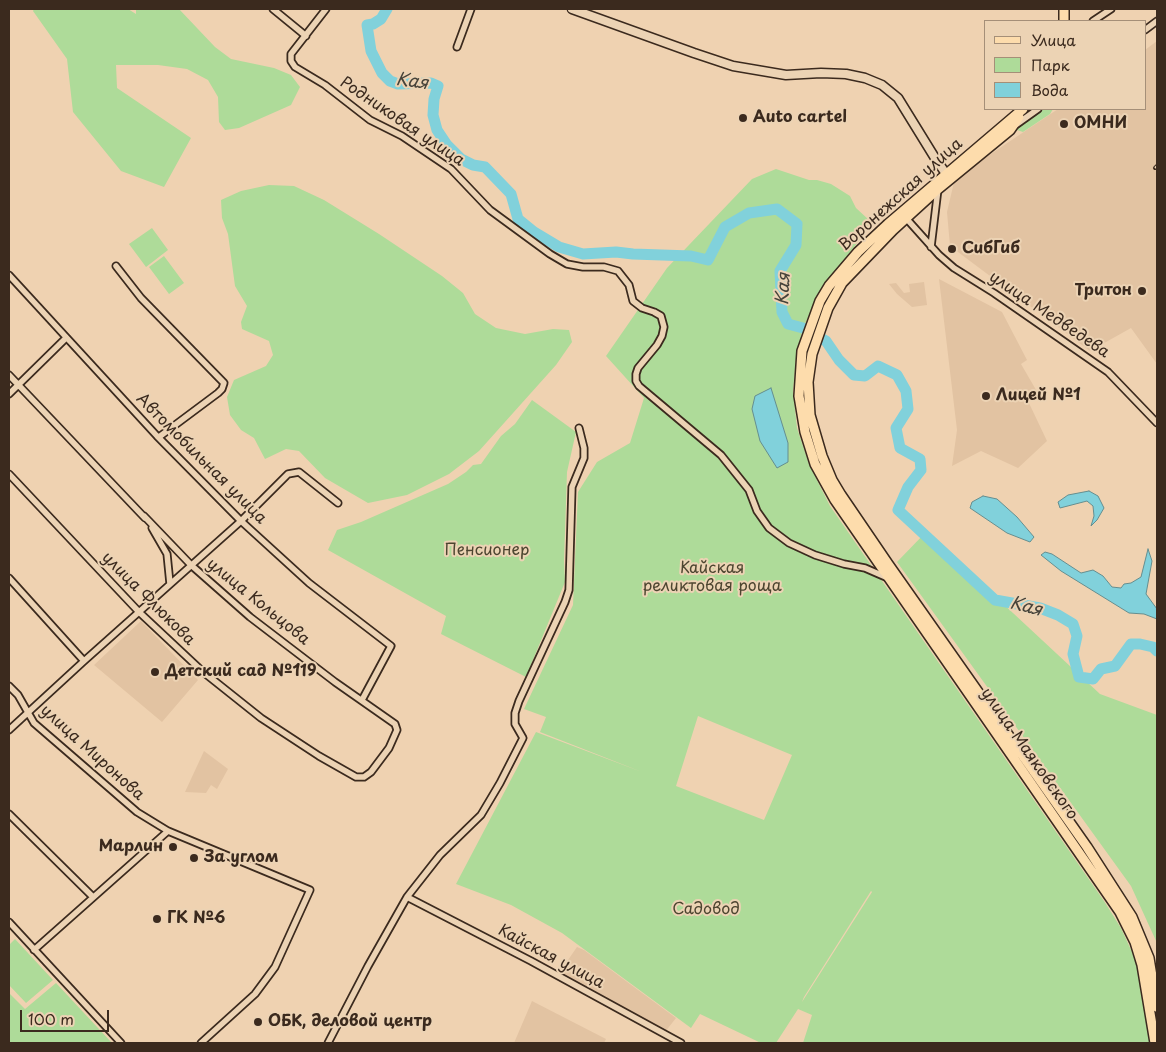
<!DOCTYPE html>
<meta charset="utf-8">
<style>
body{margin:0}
#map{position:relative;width:1166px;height:1052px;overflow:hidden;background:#efd2b1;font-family:"Playpen Sans",sans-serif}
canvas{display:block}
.frame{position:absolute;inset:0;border:10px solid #3b2a1e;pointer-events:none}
.legend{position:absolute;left:984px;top:20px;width:162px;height:90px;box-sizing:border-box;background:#ecd3b4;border:1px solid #a58f78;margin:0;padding:6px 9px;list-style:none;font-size:15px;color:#3b2a1e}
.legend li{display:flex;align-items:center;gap:10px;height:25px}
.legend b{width:25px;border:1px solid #a58f78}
.scale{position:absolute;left:20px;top:1010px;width:89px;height:22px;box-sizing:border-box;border:2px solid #3b2a1e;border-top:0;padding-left:6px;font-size:15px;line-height:18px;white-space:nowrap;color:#3b2a1e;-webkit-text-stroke:4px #ecd3b4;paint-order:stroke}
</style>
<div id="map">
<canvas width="1166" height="1052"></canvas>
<div class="frame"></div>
<ul class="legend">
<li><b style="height:6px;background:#fddcac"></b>Улица</li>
<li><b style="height:14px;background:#aedb99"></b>Парк</li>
<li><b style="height:14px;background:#81d1db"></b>Вода</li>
</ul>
<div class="scale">100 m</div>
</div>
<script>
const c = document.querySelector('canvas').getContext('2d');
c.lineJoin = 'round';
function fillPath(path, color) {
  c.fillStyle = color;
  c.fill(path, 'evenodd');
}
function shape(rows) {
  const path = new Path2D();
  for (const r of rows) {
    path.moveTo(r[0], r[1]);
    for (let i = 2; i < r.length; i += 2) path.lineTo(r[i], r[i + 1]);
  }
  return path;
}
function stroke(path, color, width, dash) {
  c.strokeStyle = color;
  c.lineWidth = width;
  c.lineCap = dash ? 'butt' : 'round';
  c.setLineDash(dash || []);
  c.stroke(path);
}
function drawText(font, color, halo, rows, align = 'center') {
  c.font = font + ' "Playpen Sans",sans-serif';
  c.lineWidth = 4;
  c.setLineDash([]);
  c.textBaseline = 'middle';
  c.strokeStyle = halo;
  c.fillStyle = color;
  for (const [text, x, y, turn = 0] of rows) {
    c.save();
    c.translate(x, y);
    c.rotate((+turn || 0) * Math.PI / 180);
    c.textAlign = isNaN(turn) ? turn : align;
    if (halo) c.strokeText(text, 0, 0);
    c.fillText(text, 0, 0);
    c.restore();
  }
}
fillPath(shape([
 [1157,41,1157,364,1131,328,1090,351,950,246,947,212,955,178,1058,109,1145,109,1145,50],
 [939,279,1002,312,1027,360,1021,364,1039,395,1028,401,1047,441,1018,468,981,451,952,466,957,430],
 [924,282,927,305,912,307,897,294,889,284,896,283,904,293,910,292,909,284],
 [141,621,198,680,162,722,94,665],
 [204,751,228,769,217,789,211,785,206,793,185,792],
 [577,947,584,950,676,1018,665,1032,559,973],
 [532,1001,606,1039,604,1043,514,1043]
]), '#e2c3a2');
fillPath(shape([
 [34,9,128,9,136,14,136,9,179,9,215,47,231,59,274,68,291,75,300,87,291,105,239,128,225,130,219,122,218,97,208,80,187,69,158,65,116,65,117,88,191,138,164,187,121,171,73,112,67,59,33,11],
 [1042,109,1053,109,1050,114,1023,132,1017,130,1019,125],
 [776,169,809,180,817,180,831,184,850,196,856,208,869,220,870,226,820,292,803,328,796,359,793,391,797,428,809,464,830,506,1104,901,1121,928,1132,952,1143,985,1154,1043,803,1043,812,1015,798,1009,776,1043,761,1043,700,1014,691,1028,562,933,511,905,456,884,536,732,642,772,540,732,546,717,524,709,573,605,578,492,597,462,630,443,644,398,606,356,667,268,752,179],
 [698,716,792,755,764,820,676,786],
 [871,891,872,892,802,1002,804,997],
 [269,185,294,186,324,200,379,234,442,276,463,293,475,314,496,328,525,334,553,329,569,330,572,342,556,365,479,451,449,474,407,495,368,503,325,478,299,451,286,449,265,459,254,438,241,430,230,415,227,397,234,380,266,366,273,355,269,341,242,329,241,322,247,306,235,286,228,234,222,218,221,200,241,191],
 [152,228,168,250,146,267,129,244],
 [164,256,184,283,169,294,149,267],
 [532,400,576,432,567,472,564,561,565,582,526,677,441,634,446,616,328,550,337,530,361,522,448,484,466,472,473,465,481,464,501,436,515,424],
 [926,532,1100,694,1157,715,1157,943,1131,886,897,562],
 [15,939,53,980,26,1003,9,985,9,945],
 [56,983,112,1043,9,1043,9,993,25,1009]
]), '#aedb99');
const water = shape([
 [771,388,788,443,788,462,777,468,760,441,752,409,755,396,771,388],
 [1089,491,1098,496,1104,508,1097,520,1091,526,1094,516,1093,506,1087,501,1060,508,1058,502,1068,495,1089,491],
 [983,496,997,499,1017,517,1034,537,1030,542,1007,533,970,508,972,502,983,496],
 [1148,549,1152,561,1146,594,1157,609,1157,619,1144,614,1129,613,1061,571,1041,555,1045,552,1052,554,1081,573,1093,570,1103,576,1112,587,1121,588,1124,584,1131,583,1141,577,1148,549]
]);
fillPath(water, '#81d1db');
stroke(water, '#658e8f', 1);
stroke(shape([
 [387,9,381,19,373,24,367,25,371,51,382,73,390,81,398,84,431,83,438,86,434,99,433,115,437,130,447,145,461,159,473,165,485,167,511,194,518,219,534,232,559,247,583,254,616,252,633,254,691,256,708,260,725,227,749,213,777,209,797,224,796,245,780,271,782,312,788,324,803,328,826,341,839,360,854,375,865,376,878,366,897,375,906,391,908,409,896,428,900,448,920,459,921,470,908,487,898,510,995,600,1040,608,1058,615,1073,624,1077,636,1073,654,1079,677,1093,679,1101,669,1115,666,1131,644,1140,644,1153,647,1157,651]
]), '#81d1db', 11);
const minor = shape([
 [273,9,306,36],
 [326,9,291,54,291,61,295,67,325,85,370,120,402,136,451,169,490,210,550,254,567,264,583,267,604,267,618,271,629,285,633,301,642,308,654,312,661,316,664,327,662,336,657,345,638,368,636,374,636,381,639,386,721,455,749,490,757,511,769,528,789,543,815,555,844,564,865,568,888,578],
 [1093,21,1111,9],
 [1145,30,1157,21],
 [457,47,471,9],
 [1017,124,1038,109],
 [905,217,939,255,954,268,994,293,1108,372,1157,423],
 [931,247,938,189],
 [116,266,141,298,224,383,222,389,218,393,159,437],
 [9,275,157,436,241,521,309,583,391,646,362,700],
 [9,375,145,518],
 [9,394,66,338],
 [9,474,139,612,202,671,261,718,319,756,356,777,364,777,371,772,389,748,397,730,395,724,335,682,250,617,191,565,144,516],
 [152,528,167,554,170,584],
 [9,578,84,661],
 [9,686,18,695,34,723,137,812,168,831,310,890,275,967,255,994,201,1043],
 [9,730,84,661,241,521,288,474,299,472,338,503],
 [9,814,93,897],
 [407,897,531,961,681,1043],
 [9,922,121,1043],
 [34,950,168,831],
 [328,1043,368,966,407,897,440,855,481,815,500,783,523,738,515,724,515,713,519,701,565,602,569,590,572,487,584,458,584,448,579,428]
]);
const tertiary = shape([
 [572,9,694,53,733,66,786,75,821,73,846,74,865,78,882,85,898,98,935,158,949,178]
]);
const primary = shape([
 [1064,21,1064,9],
 [1023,109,888,224,858,252,829,286,820,301,802,351,799,396,805,432,815,464,835,500,1120,912,1135,942,1142,965,1155,1043],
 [1019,117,1010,130,938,189,893,230,842,283,828,308,812,354,808,382,810,415,822,456,832,480,841,495,888,564,1087,847,1132,917,1149,958,1157,1007]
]);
stroke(minor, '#3b2a1e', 9);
stroke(tertiary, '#3b2a1e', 11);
stroke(primary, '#3b2a1e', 12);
stroke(minor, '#ecd3b4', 5.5);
stroke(tertiary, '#ecd3b4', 8);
stroke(primary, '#fddcac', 9);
const rail = shape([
 [1155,168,1157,166]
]);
stroke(rail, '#3b2a1e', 4);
stroke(rail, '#ecd3b4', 2, [5.5]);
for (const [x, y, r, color] of [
 [743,118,5,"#3b2a1e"],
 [1064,124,5,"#3b2a1e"],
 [952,249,5,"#3b2a1e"],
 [1142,291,5,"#3b2a1e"],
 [986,396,5,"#3b2a1e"],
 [155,672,5,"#3b2a1e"],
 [173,847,5,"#3b2a1e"],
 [194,858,5,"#3b2a1e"],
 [157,919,5,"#3b2a1e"],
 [258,1022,5,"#3b2a1e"]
]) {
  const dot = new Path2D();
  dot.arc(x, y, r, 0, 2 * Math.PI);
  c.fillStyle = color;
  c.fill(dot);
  stroke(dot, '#ecd3b4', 2);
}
drawText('bold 16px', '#3b2a1e', '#ecd3b4', [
 ["Auto cartel",753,118],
 ["ОМНИ",1074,124],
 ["СибГиб",962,249],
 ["Тритон",1132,291,"right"],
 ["Лицей №1",996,396],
 ["Детский сад №119",165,672],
 ["Марлин",163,847,"right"],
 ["За углом",204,858],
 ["ГК №6",167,919],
 ["ОБК, деловой центр",268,1022]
], 'left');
drawText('16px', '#3b2a1e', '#ecd3b4', [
 ["Родниковая улица",402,122,34],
 ["Воронежская улица",901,195,-42],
 ["улица Медведева",1049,315,34],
 ["Автомобильная улица",201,459,45],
 ["улица Флюкова",148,599,45],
 ["улица Кольцова",258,602,39],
 ["улица Миронова",92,753,42],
 ["улица Маяковского",1029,754,55],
 ["Кайская улица",551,957,28]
]);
drawText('16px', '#4c4530', '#ecd3b4', [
 ["Пенсионер",487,551],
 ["Кайская",712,569],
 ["реликтовая роща",712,587],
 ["Садовод",706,910]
]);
drawText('italic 18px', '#46433a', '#ecd3b4', [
 ["Кая",412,82,8],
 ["Кая",784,289,-87],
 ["Кая",1026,607,14]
]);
</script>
